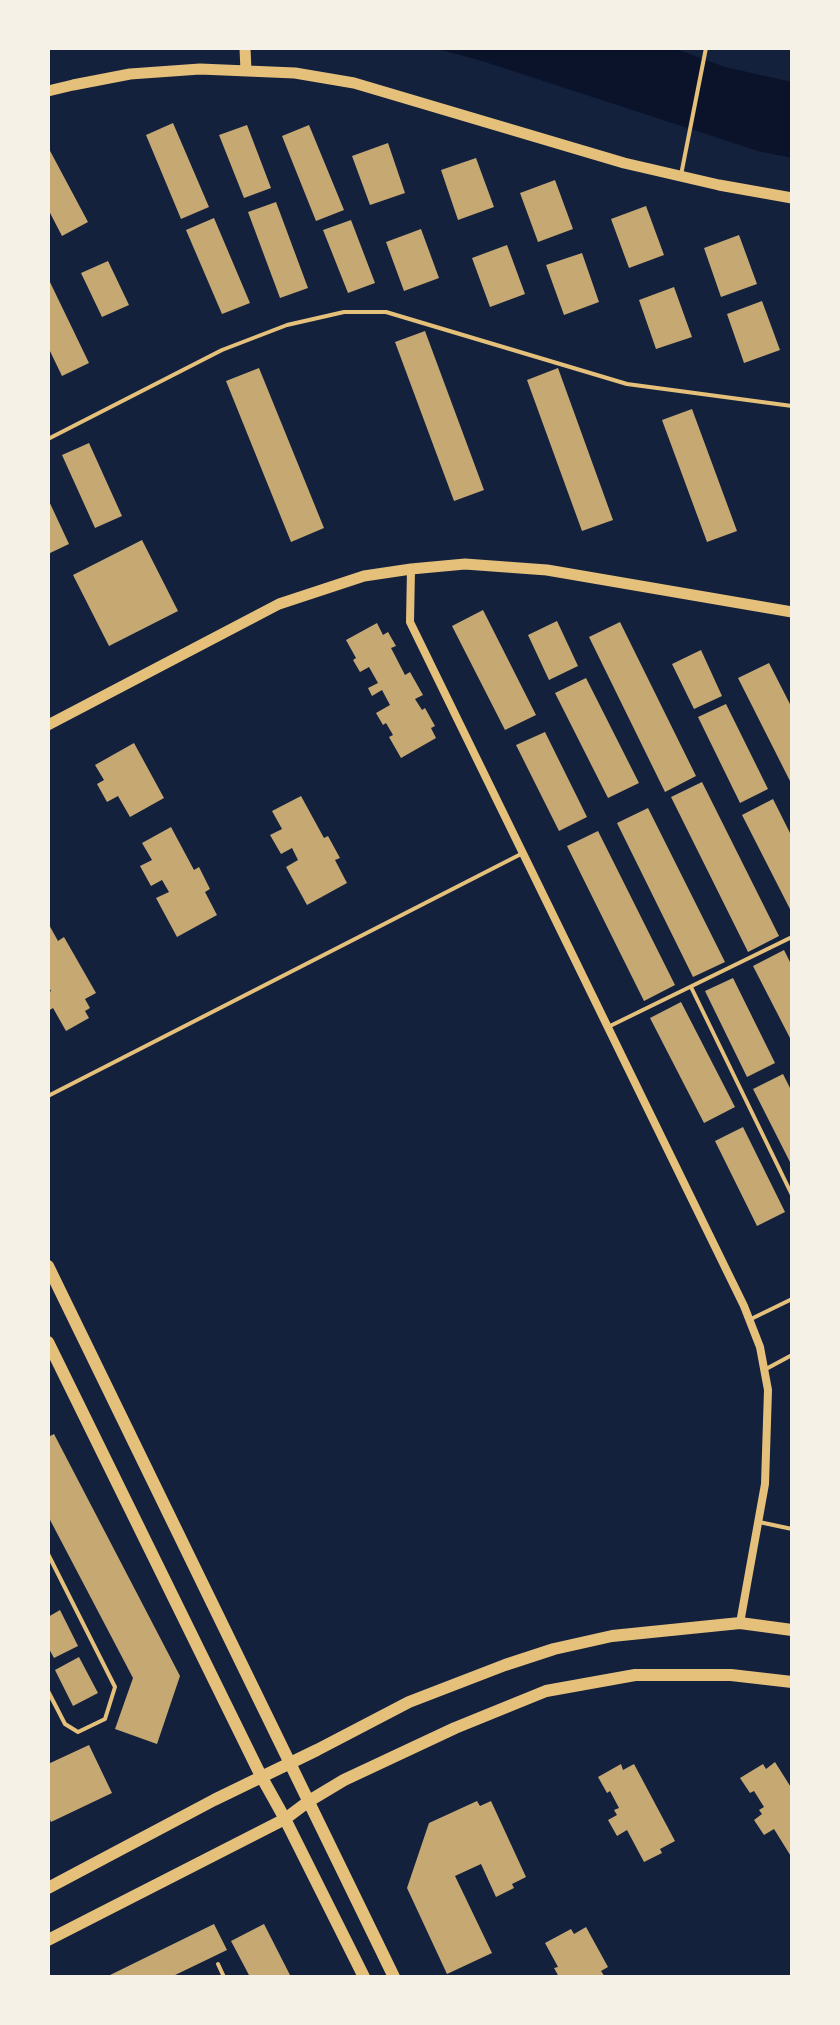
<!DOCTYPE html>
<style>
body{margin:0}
#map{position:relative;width:840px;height:2025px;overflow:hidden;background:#14213d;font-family:Commissioner,sans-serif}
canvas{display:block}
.frame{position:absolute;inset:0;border:50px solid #f6f1e7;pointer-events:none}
</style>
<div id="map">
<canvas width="840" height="2025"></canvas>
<div class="frame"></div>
</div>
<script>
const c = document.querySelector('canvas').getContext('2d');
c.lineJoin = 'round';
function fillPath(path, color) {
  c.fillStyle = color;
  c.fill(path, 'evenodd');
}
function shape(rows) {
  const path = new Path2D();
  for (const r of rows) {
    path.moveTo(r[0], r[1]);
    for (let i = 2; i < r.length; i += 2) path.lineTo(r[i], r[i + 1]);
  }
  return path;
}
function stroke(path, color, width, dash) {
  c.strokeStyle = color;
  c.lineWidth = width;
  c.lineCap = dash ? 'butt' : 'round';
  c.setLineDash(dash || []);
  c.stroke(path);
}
fillPath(shape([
 [434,48,674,48,725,67,792,82,792,158,758,151,482,61]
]), '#0b132b');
fillPath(shape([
 [173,123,209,207,181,219,146,135],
 [247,125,271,188,244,198,219,135],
 [309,125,344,210,316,221,282,136],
 [388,143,405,193,370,205,352,156],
 [48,147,88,222,62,236,48,209],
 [476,158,494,207,458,220,441,170],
 [555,180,573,229,538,242,520,193],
 [276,202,308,288,280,298,248,212],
 [646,206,664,255,629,268,611,219],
 [214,218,250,303,222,314,186,230],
 [351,220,375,283,348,293,323,230],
 [421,229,439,278,404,291,386,242],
 [739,235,757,284,721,297,704,248],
 [507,245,525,294,490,307,472,258],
 [582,253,599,302,564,315,546,265],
 [108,261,129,305,102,317,81,273],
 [48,278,89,363,62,376,48,347],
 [674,287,692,337,656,349,639,300],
 [762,301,780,350,744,363,727,314],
 [425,331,484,490,454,501,395,342],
 [259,368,324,528,291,542,226,381],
 [558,368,613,520,582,531,527,380],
 [692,409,737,531,707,542,662,420],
 [89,443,122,516,95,528,62,455],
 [48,499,69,544,48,554],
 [142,540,178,611,109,646,73,575],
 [483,610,536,715,505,730,452,626],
 [557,621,578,666,549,680,528,635],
 [620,622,696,776,665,792,589,637],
 [377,623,383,635,388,632,396,646,391,648,405,675,410,672,423,695,415,699,422,710,425,708,435,726,431,728,436,738,401,758,389,737,393,735,386,723,383,725,376,713,390,705,382,690,372,696,368,688,378,683,369,667,360,672,353,660,356,658,346,640],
 [701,650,722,696,694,709,672,664],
 [769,663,792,708,792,785,738,678],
 [586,678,639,783,608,798,555,693],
 [726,704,768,789,740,803,698,717],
 [545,732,587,817,559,831,516,745],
 [134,743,164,798,130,817,118,796,107,802,97,784,104,780,95,765],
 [702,782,779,936,748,952,671,797],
 [301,796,324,838,328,836,340,858,335,860,347,883,307,905,286,867,298,860,292,848,281,854,270,835,282,829,272,811],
 [773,799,792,837,792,913,742,815],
 [648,808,725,962,693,977,617,823],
 [171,827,194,870,199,867,210,889,205,892,217,915,177,937,156,898,169,892,162,880,151,886,140,866,152,860,142,843],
 [598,831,675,985,644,1001,567,846],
 [48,923,58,941,64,937,96,993,85,999,90,1008,85,1011,89,1018,66,1031,53,1008,48,1011,48,993,51,991,48,985],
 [784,950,792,966,792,1042,753,966],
 [733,978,775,1063,747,1077,705,991],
 [681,1002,735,1107,704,1123,650,1018],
 [783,1074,792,1092,792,1166,753,1089],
 [743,1127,785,1212,757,1226,715,1141],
 [54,1434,180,1676,157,1744,115,1729,133,1678,48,1516,48,1437],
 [60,1610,78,1646,54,1658,48,1647,48,1617],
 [79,1657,98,1693,73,1706,55,1670],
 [89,1745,112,1793,51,1822,48,1815,48,1764],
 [775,1762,792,1789,792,1858,774,1829,764,1835,754,1820,762,1814,759,1810,764,1807,754,1791,750,1793,740,1778,763,1764,766,1769],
 [621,1764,623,1770,634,1764,675,1841,660,1849,662,1853,644,1862,627,1830,617,1836,608,1820,617,1815,614,1810,619,1808,610,1791,607,1793,598,1777],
 [477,1801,480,1806,491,1801,526,1877,512,1884,514,1888,496,1897,481,1864,455,1876,492,1953,447,1974,407,1888,429,1823],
 [214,1924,227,1950,171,1977,106,1977],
 [264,1924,291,1977,250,1977,231,1941],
 [586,1927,608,1967,601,1971,605,1977,559,1977,554,1968,558,1967,545,1943,571,1929,574,1934]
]), '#c6a872');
stroke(shape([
 [681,175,706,48],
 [48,439,222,350,287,325,344,312,386,312,627,384,792,406],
 [691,987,792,1195],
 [608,1027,792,937],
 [48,1096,523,853],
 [751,1319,792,1299],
 [766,1369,792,1355],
 [759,1522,792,1529],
 [48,1554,115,1687,105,1719,78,1732,65,1724,48,1691],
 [218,1964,224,1977]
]), '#e5c07b', 4);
stroke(shape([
 [411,569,410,622,744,1306,760,1347,768,1390,765,1484,740,1623]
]), '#e5c07b', 8);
stroke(shape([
 [245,48,246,71],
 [48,91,73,85,130,74,200,69,295,73,354,83,624,163,719,185,792,198],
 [48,725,279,604,364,576,411,569,465,564,547,570,792,612]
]), '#e5c07b', 11);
stroke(shape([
 [48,1266,394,1977],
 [48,1342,261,1776,285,1819,364,1977],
 [48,1888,214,1800,317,1750,409,1702,505,1665,554,1649,612,1636,740,1623,792,1630],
 [48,1940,285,1819,309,1801,344,1780,455,1728,546,1691,635,1675,731,1675,792,1682]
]), '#e5c07b', 12);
</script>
